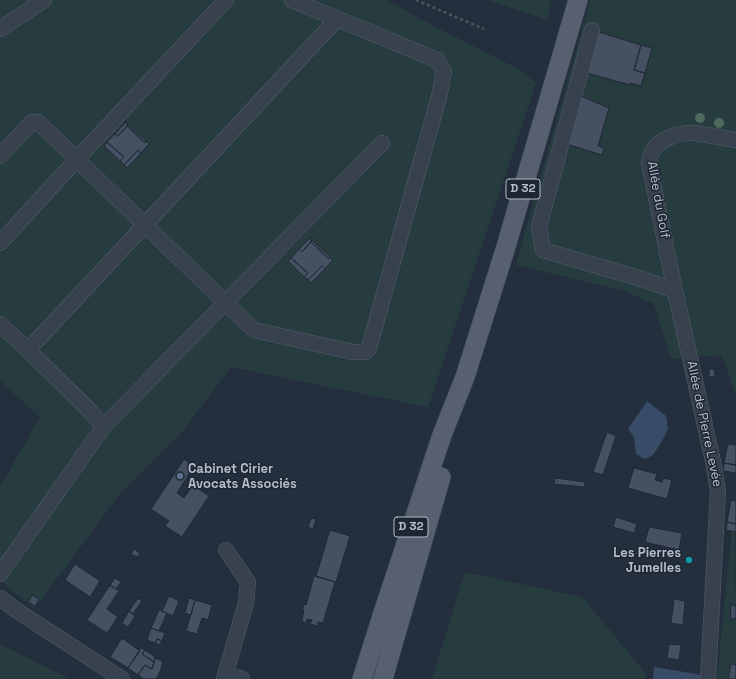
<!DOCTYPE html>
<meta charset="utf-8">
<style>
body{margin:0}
canvas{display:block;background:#242f3e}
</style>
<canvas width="736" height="679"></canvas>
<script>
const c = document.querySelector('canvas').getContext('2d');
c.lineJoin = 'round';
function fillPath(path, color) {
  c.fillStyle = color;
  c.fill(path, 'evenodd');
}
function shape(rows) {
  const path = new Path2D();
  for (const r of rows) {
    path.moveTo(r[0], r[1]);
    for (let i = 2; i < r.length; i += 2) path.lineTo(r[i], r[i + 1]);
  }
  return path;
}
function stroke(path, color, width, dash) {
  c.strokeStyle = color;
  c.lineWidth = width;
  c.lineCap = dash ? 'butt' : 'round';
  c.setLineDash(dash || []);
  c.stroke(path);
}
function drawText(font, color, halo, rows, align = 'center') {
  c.font = font + ' "Space Grotesk",sans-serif';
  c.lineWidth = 3;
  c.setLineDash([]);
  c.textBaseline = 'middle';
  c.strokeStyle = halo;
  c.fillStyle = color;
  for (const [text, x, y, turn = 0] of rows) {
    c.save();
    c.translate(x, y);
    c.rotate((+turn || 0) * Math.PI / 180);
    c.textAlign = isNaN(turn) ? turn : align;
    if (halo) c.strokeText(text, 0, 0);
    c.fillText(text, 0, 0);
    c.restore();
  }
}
fillPath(shape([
 [0,0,387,0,424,21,516,68,536,83,428,407,231,367,179,436,119,495,34,609,0,580,0,487,40,417,0,381],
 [488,0,551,0,547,20],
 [590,0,736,0,736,396,722,355,671,359,654,304,622,290,516,265],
 [735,499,736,679,717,679],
 [465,572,582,597,646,674,645,679,432,679],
 [0,644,69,679,0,679]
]), '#263c3f');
fillPath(shape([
 [647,401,666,416,668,429,661,443,653,455,645,459,636,454,634,438,632,434,628,429],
 [654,667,696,674,702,676,701,679,653,679]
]), '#394c67');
const building = shape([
 [599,32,641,45,634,70,645,73,641,86,630,83,630,85,587,73,599,32],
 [641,45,652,48,645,73,634,70,641,45],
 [581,96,609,108,598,146,604,148,602,155,566,144,581,96],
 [126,122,128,125,118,136,115,134,126,122],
 [128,125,146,141,145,143,127,126,128,125],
 [127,126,145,143,146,141,149,144,141,153,138,150,124,165,120,161,124,157,107,142,115,134,118,136,127,126],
 [107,142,124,157,120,161,104,146,107,142],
 [138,150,141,153,127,168,124,165,138,150],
 [310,238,312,240,302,252,299,249,310,238],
 [312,240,330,257,329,259,311,242,312,240],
 [311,242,329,259,330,257,333,260,325,269,322,266,308,280,304,277,308,273,291,258,299,249,302,252,311,242],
 [291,258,308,273,304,277,288,261,291,258],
 [322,266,325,269,311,283,308,280,322,266],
 [709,369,714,369,715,377,709,377,709,369],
 [607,432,616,436,603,475,593,472,607,432],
 [728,444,736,445,736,465,724,463,728,444],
 [185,458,185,460,194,466,177,493,184,498,193,485,209,496,182,537,165,526,169,521,151,509,185,458],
 [724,463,736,465,736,473,723,471,724,463],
 [634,468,657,474,655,480,662,482,663,478,672,480,667,499,628,488,634,468],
 [555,478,585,482,585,487,554,484,555,478],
 [731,500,736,501,736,524,727,522,731,500],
 [616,517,637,524,634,533,613,527,616,517],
 [311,518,316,519,313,529,308,527,311,518],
 [727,522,736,524,736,532,726,530,727,522],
 [649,527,682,533,679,550,645,542,649,527],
 [330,530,350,536,336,582,316,576,330,530],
 [134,549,140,553,137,557,131,554,134,549],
 [75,564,100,581,90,597,65,580,75,564],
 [314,576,335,582,323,623,318,622,317,626,310,624,312,620,307,619,306,623,302,621,304,610,302,610,304,604,306,605,314,576],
 [115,578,121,582,116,589,110,585,115,578],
 [110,585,119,591,107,609,118,617,107,633,87,620,110,585],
 [33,595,39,600,35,606,28,602,33,595],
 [169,596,179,601,173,616,162,611,169,596],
 [138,598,142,601,133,614,129,611,138,598],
 [189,598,195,600,191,615,185,613,189,598],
 [674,599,685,601,683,625,671,623,674,599],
 [195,600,212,605,208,620,202,618,197,634,186,631,195,600],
 [731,605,736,606,736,619,730,618,731,605],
 [159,610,167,613,159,631,151,628,159,610],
 [129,611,135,616,128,627,122,623,129,611],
 [151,628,165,633,162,641,157,639,155,643,147,640,151,628],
 [122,638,140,651,128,668,110,657,122,638],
 [157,639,162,641,160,645,155,643,157,639],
 [669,644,681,645,679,660,667,658,669,644],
 [141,648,145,650,142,654,154,662,152,669,145,665,138,675,128,668,141,648],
 [145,650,155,657,154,662,142,654,145,650],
 [155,658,163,661,160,672,156,679,144,679,138,675,145,665,152,669,155,658],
 [731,664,736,665,736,679,728,679,731,664]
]);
fillPath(building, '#455162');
stroke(building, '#1f2835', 1);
const minor = shape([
 [0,29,44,0],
 [592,30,539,227,543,250,645,280,675,291],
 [0,156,32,122,38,122,254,330,353,352,365,352,369,348,440,93,444,71,437,60,292,0],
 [0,243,77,159,226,0],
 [0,324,28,350,88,409,104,426],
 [28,350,337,19],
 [0,574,104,426,382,143],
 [0,598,22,614,122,679],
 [226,674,242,679],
 [224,679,246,603,248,582,226,550],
 [708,679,718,492,714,466,675,291,649,163,651,154,656,146,664,140,675,135,686,133,696,133,736,140]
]);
const major = shape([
 [362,679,382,616,442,435,465,377,505,250,578,0],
 [383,679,441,477]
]);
stroke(minor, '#565f6c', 16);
stroke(major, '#414a57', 20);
stroke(shape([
 [416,0,484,29]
]), '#44595c', 2.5, [3, 3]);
stroke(minor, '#38414e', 15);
stroke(major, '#56606e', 19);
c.fillStyle = '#4b6a5d';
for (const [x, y] of [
 [700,118],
 [719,123]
]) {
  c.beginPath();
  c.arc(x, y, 5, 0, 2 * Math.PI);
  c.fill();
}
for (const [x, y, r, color] of [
 [180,476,4,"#5c6f8a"],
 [689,560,4,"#0f9aa8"]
]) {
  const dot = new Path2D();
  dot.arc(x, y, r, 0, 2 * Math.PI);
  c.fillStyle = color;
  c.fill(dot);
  stroke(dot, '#1d2633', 1.5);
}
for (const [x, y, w] of [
 [523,189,34],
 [411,527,34]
]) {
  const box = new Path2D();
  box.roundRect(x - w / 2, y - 10, w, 20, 3);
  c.fillStyle = '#1d2633';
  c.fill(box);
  stroke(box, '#b4bcc9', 1);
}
drawText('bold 12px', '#b4bcc9', null, [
 ["D 32",523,189],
 ["D 32",411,527]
]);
drawText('13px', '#b4bcc9', '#1d2633', [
 ["Allée du Golf",658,200,80],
 ["Allée de Pierre Levée",704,424,78]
]);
drawText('bold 13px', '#b4bcc9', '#1d2633', [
 ["Cabinet Cirier",188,469],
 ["Avocats Associés",188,484],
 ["Les Pierres",681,553,"right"],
 ["Jumelles",681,568,"right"]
], 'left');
</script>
